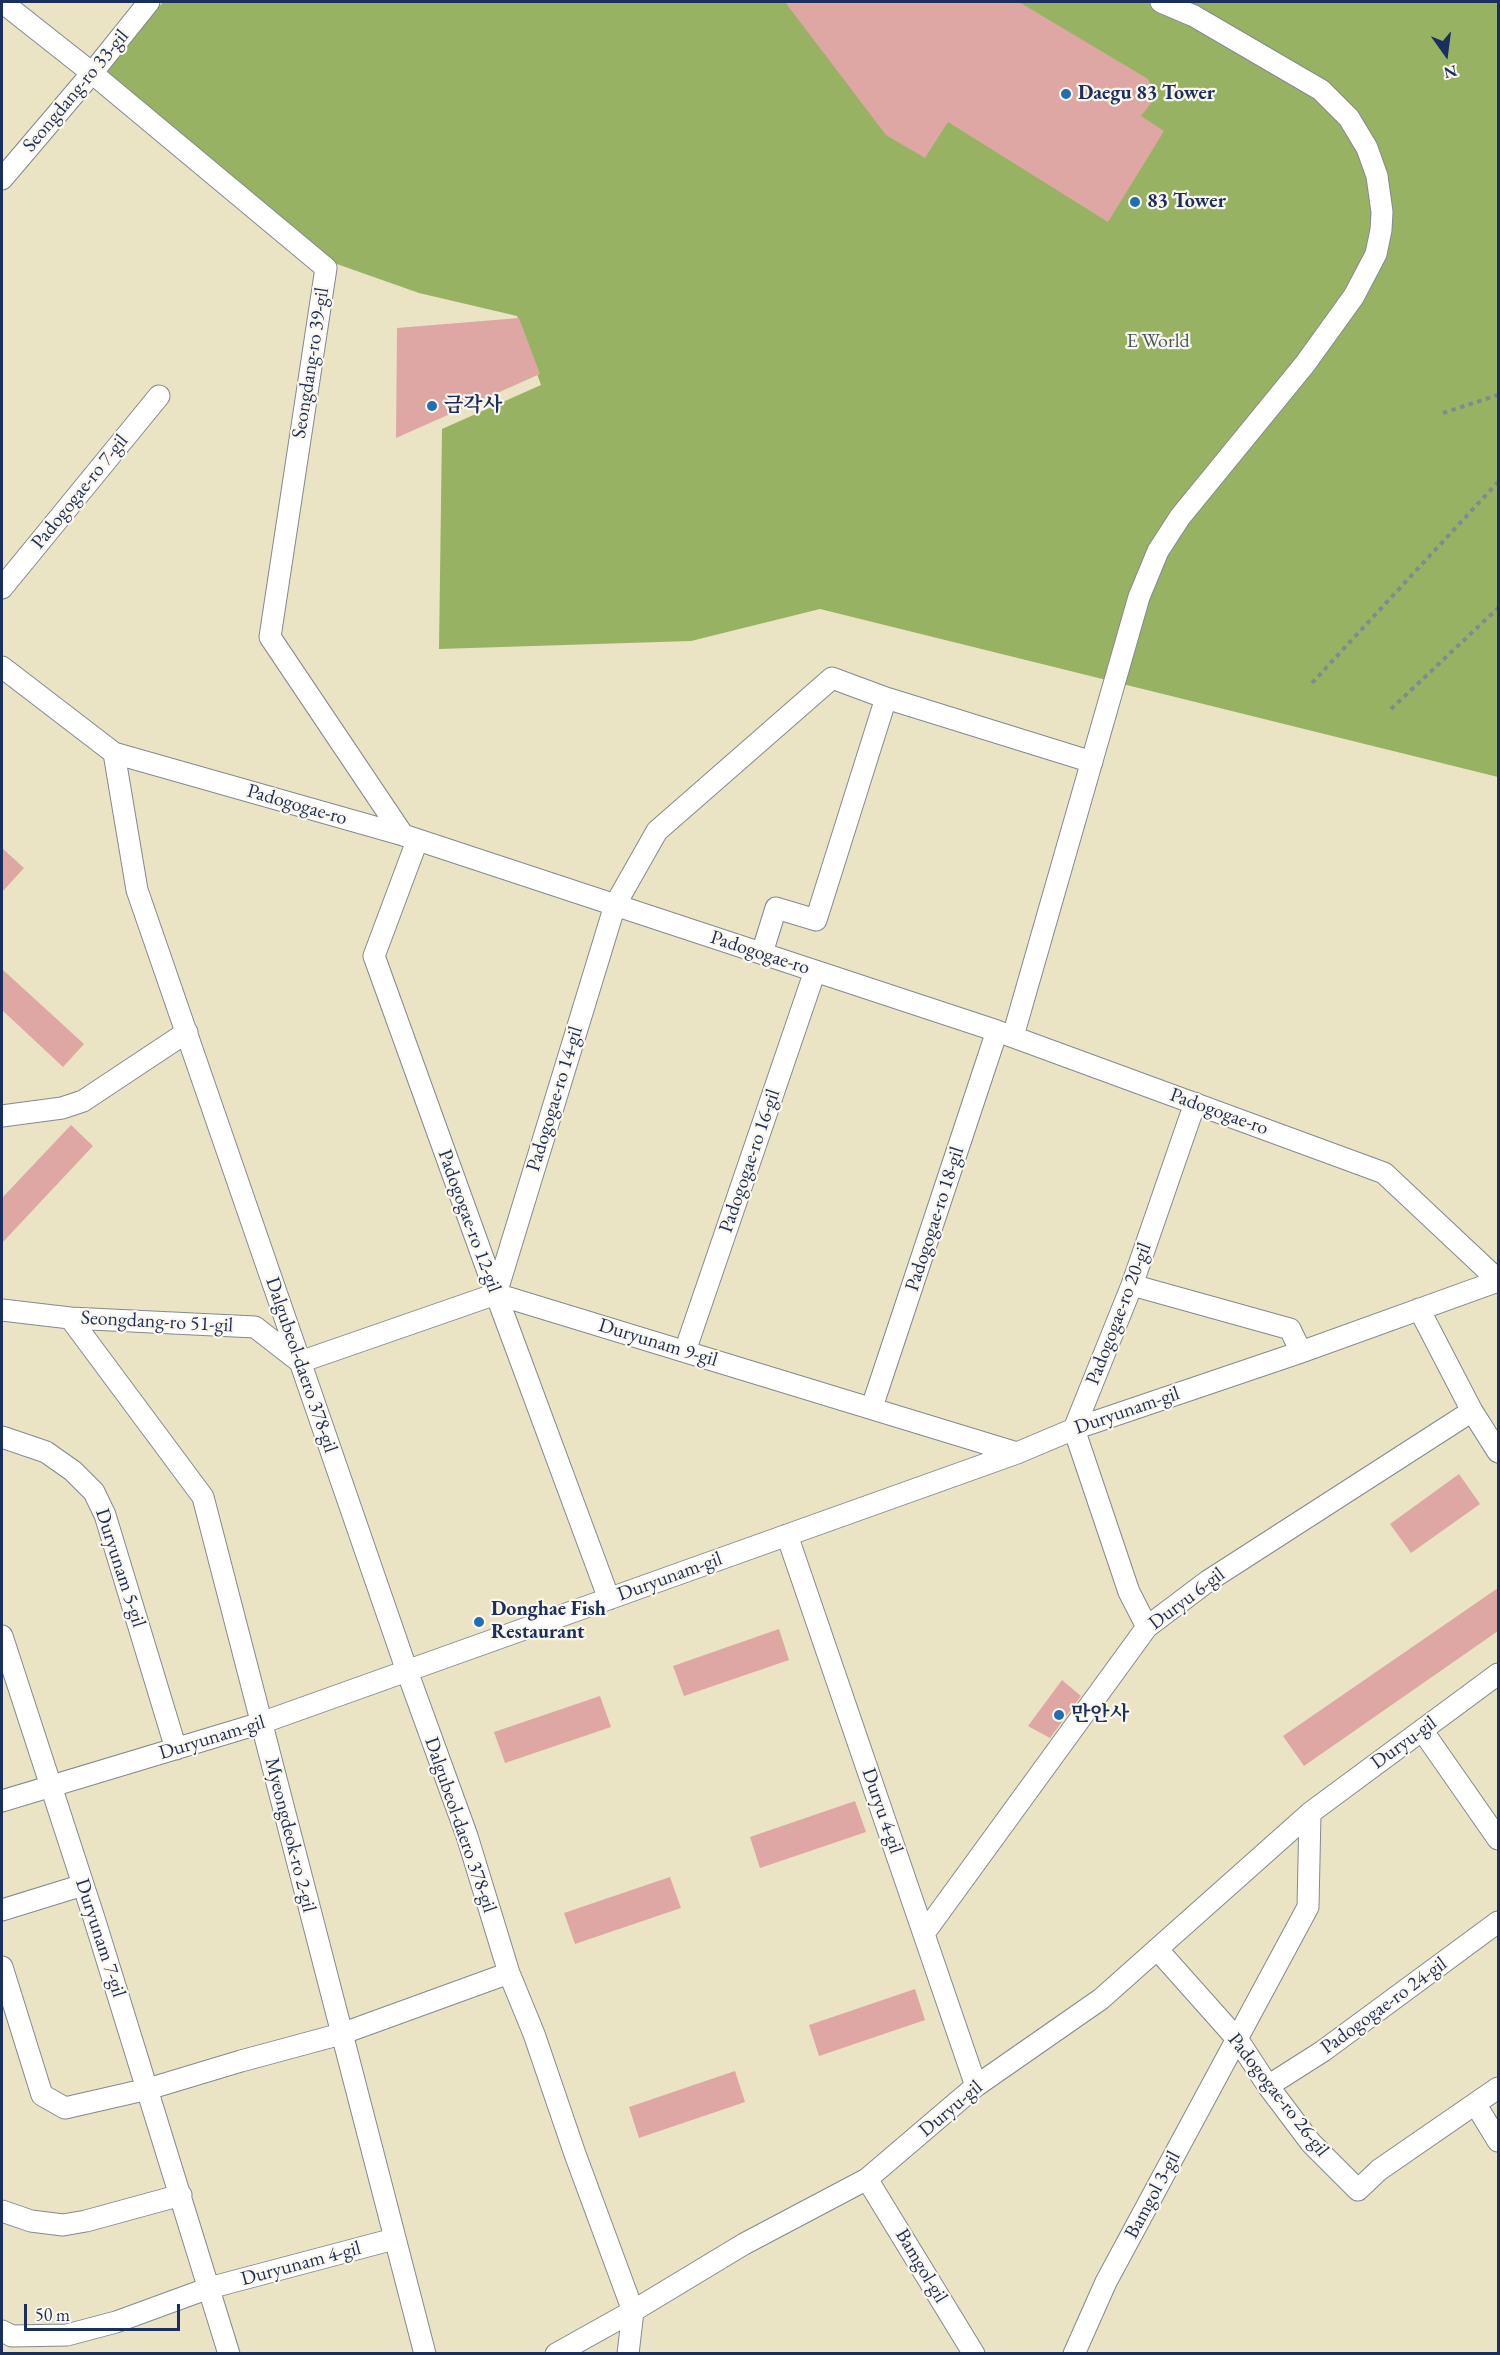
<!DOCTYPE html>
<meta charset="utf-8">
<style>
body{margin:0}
#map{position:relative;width:1500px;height:2355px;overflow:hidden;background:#eae4c4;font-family:"EB Garamond",serif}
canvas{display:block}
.frame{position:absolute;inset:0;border:3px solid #1b2f5e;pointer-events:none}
.north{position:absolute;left:1416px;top:24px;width:60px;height:60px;-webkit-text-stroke:4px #fbf7ec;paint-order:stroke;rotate:166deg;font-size:16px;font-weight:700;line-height:24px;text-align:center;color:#1b2f5e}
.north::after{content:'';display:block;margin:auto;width:21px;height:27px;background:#1b2f5e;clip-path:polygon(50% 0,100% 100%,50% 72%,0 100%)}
.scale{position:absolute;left:24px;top:2304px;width:156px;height:27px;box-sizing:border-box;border:3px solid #1b2f5e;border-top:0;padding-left:8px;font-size:18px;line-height:21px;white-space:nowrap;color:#1b2f5e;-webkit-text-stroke:4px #fbf7ec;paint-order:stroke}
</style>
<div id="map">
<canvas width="1500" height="2355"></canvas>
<div class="frame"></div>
<div class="north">N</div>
<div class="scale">50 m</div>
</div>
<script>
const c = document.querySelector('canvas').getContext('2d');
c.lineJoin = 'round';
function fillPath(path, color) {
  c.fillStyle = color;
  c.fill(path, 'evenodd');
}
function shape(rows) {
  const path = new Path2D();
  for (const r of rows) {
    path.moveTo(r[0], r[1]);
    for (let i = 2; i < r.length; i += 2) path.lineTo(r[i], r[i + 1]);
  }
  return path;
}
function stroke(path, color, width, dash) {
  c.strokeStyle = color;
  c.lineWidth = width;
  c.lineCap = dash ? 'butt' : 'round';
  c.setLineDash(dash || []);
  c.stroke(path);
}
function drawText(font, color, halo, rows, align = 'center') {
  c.font = font + ' "EB Garamond","Noto Serif KR",serif';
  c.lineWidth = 4.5;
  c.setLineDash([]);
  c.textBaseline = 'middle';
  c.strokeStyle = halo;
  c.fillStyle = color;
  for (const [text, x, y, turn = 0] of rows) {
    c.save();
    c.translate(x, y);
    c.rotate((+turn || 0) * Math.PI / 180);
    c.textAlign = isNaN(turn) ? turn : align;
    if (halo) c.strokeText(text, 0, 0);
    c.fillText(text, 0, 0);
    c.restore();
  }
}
fillPath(shape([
 [163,2,1498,2,1498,777,820,609,691,641,439,649,442,429,541,385,517,316,419,293,334,263,105,73]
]), '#98b263');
fillPath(shape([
 [785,2,1019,2,1148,79,1154,91,1152,102,1141,116,1164,131,1108,222,948,122,925,158,886,135],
 [519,318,540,374,396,438,397,328],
 [2,848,24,868,2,892],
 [2,969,84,1044,63,1067,2,1010],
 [71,1125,93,1146,2,1243,2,1198],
 [1459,1474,1480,1504,1411,1553,1390,1524],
 [1498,1588,1498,1631,1304,1766,1283,1736],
 [779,1629,789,1660,684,1696,673,1666],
 [1062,1680,1081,1696,1050,1738,1028,1726],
 [600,1696,611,1727,505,1763,494,1732],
 [855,1801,866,1832,760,1868,750,1837],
 [670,1877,681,1908,575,1944,564,1913],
 [915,1989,925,2020,819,2056,809,2025],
 [735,2071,745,2102,639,2138,629,2107]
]), '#dea7a4');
const minor = shape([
 [2,2,92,73,326,268,270,637,403,835],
 [2,179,92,73,149,2],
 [2,588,159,396],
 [2,667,114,753,403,835,997,1031,1384,1173,1498,1280],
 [114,753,137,890,407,1671,467,1836,509,1973,534,2034,575,2154,633,2311,628,2354],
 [417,841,374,956,496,1294,609,1599],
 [762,953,776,908,816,920,886,698,1092,762],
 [1013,1036,1139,597,1158,551,1180,517,1305,364,1354,296,1376,254,1381,230,1382,212,1377,176,1367,148,1349,118,1321,90,1194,16,1161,2],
 [2,1116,62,1108,83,1101,187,1032],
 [1132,1285,1290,1329,1301,1352],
 [496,1294,615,905,657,831,832,678,886,698],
 [1419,1309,1472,1411],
 [2,1310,70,1318,255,1327,300,1362],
 [70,1318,203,1497,425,2354],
 [685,1351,815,971],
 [300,1362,496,1294,1017,1453],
 [872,1407,997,1031],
 [2,1437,46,1452,73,1471,94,1492,105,1515,176,1749],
 [787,1535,976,2086],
 [1147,1627,1129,1592,1074,1429,1132,1285,1195,1103],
 [2,1636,94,1918,229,2354],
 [1422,1730,1498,1839],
 [2,1801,261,1723,1017,1453,1074,1429,1301,1352,1498,1281],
 [2,1910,83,1885],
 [925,1932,1147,1627,1208,1581,1472,1411,1498,1452],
 [1157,1949,1238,2040,1268,2086,1311,2143,1358,2190,1379,2170,1498,2088],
 [2,1967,42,2095,65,2108,148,2089,241,2061,341,2034,509,1973],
 [1268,2086,1323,2051,1498,1922],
 [1476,2105,1498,2141],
 [867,2179,974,2354],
 [2,2211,31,2221,63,2225,86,2221,181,2195],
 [2,2331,12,2336,67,2335,116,2322,209,2288,394,2239],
 [556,2354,633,2311,744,2244,867,2179,976,2086,1101,1999,1310,1813,1498,1674],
 [1074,2354,1106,2282,1308,1907,1310,1813]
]);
stroke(minor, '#828a91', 23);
stroke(shape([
 [1443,413,1498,395],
 [1312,683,1498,482],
 [1391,709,1498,608]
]), '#828a91', 4, [4.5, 4.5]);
stroke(minor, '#fff', 21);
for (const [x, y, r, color] of [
 [1066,94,6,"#1f6fb2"],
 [1135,202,6,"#1f6fb2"],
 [432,406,6,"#1f6fb2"],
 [479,1622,6,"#1f6fb2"],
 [1059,1715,6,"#1f6fb2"]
]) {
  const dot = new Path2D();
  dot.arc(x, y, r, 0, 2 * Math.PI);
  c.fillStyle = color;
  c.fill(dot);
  stroke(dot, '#fbf7ec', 2);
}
drawText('20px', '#1b2f5e', '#fbf7ec', [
 ["Seongdang-ro 33-gil",76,91,-50],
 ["Seongdang-ro 39-gil",311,363,-81],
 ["Padogogae-ro 7-gil",80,492,-51],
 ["Padogogae-ro",297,805,16],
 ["Padogogae-ro",760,953,18],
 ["Padogogae-ro 14-gil",555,1099,-73],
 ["Padogogae-ro",1219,1112,20],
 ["Padogogae-ro 16-gil",750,1161,-71],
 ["Padogogae-ro 18-gil",935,1219,-72],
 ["Padogogae-ro 12-gil",469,1221,70],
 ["Padogogae-ro 20-gil",1119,1314,-69],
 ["Seongdang-ro 51-gil",157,1322,3],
 ["Duryunam 9-gil",658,1343,17],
 ["Dalgubeol-daero 378-gil",301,1365,71],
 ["Duryunam-gil",1127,1411,-19],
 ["Duryunam 5-gil",120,1568,72],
 ["Duryunam-gil",670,1577,-20],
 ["Duryu 6-gil",1187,1599,-37],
 ["Duryunam-gil",212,1738,-17],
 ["Duryu-gil",1404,1743,-36],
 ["Duryu 4-gil",882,1811,71],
 ["Dalgubeol-daero 378-gil",460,1825,71],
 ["Myeongdeok-ro 2-gil",290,1835,76],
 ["Duryunam 7-gil",100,1938,72],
 ["Padogogae-ro 24-gil",1384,2006,-36],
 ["Padogogae-ro 26-gil",1278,2095,52],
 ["Duryu-gil",951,2109,-40],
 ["Bamgol 3-gil",1153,2195,-62],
 ["Duryunam 4-gil",301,2264,-15],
 ["Bamgol-gil",921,2266,59]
]);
drawText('bold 20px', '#1b2f5e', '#fbf7ec', [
 ["Daegu 83 Tower",1078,94],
 ["83 Tower",1147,202],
 ["금각사",444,406],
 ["Donghae Fish",491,1610],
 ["Restaurant",491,1633],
 ["만안사",1071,1715]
], 'left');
drawText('20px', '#445763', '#fbf7ec', [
 ["E World",1158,342]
]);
</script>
